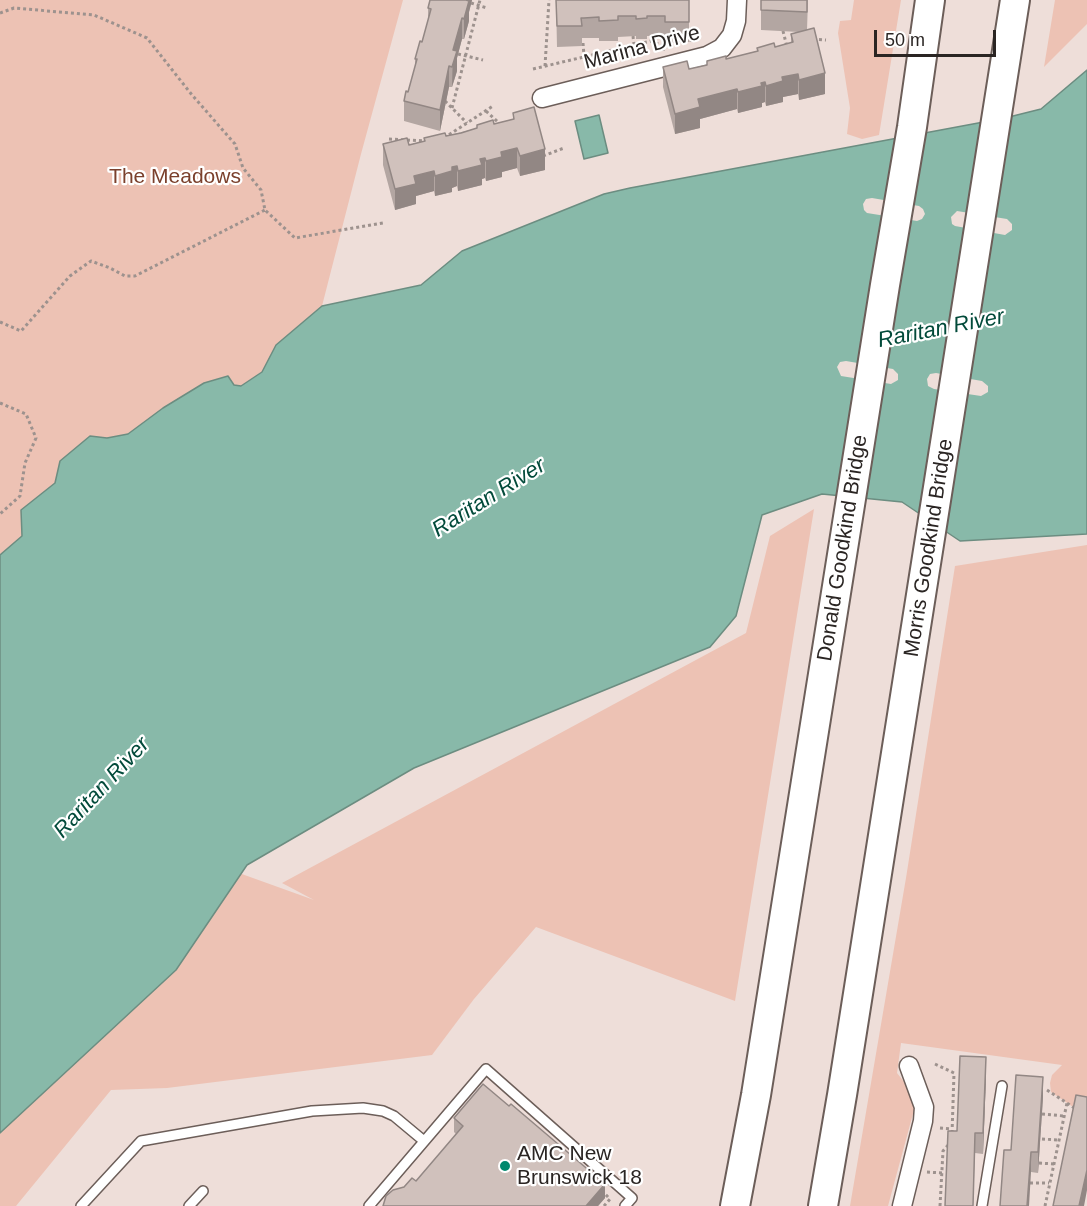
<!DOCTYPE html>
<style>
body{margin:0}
#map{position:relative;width:1087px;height:1206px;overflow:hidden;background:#eeded9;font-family:Helvetica,sans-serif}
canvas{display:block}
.scale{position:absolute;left:874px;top:30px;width:122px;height:27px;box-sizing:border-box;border:3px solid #2a2523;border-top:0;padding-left:8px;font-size:18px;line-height:21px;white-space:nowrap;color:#2a2523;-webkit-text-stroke:4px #fff;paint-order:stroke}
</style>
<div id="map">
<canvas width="1087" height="1206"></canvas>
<div class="scale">50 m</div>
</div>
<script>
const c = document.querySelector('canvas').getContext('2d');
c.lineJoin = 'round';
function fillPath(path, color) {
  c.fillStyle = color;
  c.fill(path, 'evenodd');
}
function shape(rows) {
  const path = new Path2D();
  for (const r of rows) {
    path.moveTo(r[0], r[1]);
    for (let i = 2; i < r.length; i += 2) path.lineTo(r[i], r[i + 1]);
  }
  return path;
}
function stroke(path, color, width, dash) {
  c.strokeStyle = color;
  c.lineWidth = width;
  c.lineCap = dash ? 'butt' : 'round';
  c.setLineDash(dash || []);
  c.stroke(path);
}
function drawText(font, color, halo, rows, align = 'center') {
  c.font = font + ' Helvetica,sans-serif';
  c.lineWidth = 4.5;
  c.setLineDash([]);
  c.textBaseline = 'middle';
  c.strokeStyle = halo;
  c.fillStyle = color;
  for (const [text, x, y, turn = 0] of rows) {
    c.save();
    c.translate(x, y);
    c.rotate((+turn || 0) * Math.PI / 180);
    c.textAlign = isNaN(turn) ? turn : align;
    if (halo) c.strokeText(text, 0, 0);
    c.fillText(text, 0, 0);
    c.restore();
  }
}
fillPath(shape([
 [0,0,403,0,361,154,322,306,276,345,262,372,241,386,234,385,228,376,204,383,163,408,128,434,107,438,61,461,55,483,22,510,22,536,0,555],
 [854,0,901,0,879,135,862,139,847,134,850,108,838,33,840,21,851,20],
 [1055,0,1087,0,1087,24,1044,67],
 [814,509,735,1001,536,927,474,999,432,1055,167,1088,111,1090,16,1206,0,1206,0,1047,239,873,314,900,282,883,746,633,770,536],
 [1087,545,1087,1100,1076,1109,1051,1092,1050,1083,1052,1075,1062,1065,901,1043,897,1073,912,1092,914,1110,888,1206,850,1206,906,878,955,566]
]), '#edc2b4');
const water = shape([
 [1087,70,1087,534,960,541,902,502,822,494,762,515,736,616,710,647,414,768,247,865,176,970,0,1133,0,555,22,536,21,510,55,483,60,461,90,436,107,438,128,434,163,408,204,383,228,376,234,385,241,386,262,372,276,345,322,306,421,285,462,251,604,194,630,188,1005,118,1041,109,1087,70],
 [599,115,608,153,584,159,575,121,599,115]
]);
fillPath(water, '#88b9a9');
stroke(water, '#6c8d81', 1.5);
fillPath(shape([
 [872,198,919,206,923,209,925,214,922,219,917,221,867,213,864,210,863,204,866,199],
 [957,211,1007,219,1012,224,1012,230,1005,235,955,226,952,224,951,217],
 [846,361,893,369,898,374,898,380,891,384,841,376,837,367,840,362],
 [936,373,982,381,988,386,988,392,981,396,934,389,928,386,927,379,930,374]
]), '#eeded9');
const service = shape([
 [81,1206,141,1141,312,1111,363,1108,383,1111,394,1116,424,1141],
 [189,1206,203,1191],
 [369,1206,486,1069,632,1198,625,1206],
 [982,1206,1002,1086]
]);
const minor = shape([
 [542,98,707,56,722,48,732,35,736,21,737,0],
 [902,1206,923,1121,924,1107,909,1066]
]);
const trunk = shape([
 [735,1206,756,1095,885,285,912,127,930,0],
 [823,1206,842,1095,1015,0]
]);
stroke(service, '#6c5e59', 12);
stroke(minor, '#6c5e59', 21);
stroke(trunk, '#6c5e59', 32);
stroke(shape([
 [471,3,487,8],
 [0,13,14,8,94,15,147,38,192,95,235,144,243,168,261,190,265,210,295,238,383,223],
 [783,31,787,47],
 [633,36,634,45],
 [813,39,826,40],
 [691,42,692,26],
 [583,43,584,56],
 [458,54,483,60],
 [545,66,549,0],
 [533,69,651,41,663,46,663,51],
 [445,101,467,123],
 [452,108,480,0],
 [486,111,500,124],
 [444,138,493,106],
 [389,139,426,141],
 [543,156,564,148],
 [0,322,21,331,70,276,91,261,110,268,125,276,135,276,265,210],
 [0,403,26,414,36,438,25,463,20,496,0,514],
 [935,1064,954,1073,952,1134],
 [1047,1090,1076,1109],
 [1042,1114,1064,1116],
 [940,1128,952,1129],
 [1042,1139,1058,1140],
 [1039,1163,1054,1164],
 [927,1172,942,1173],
 [1030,1183,1049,1183],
 [604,1206,610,1199,604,1193],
 [940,1206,943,1151,950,1143],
 [1045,1206,1067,1103]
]), '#9d928e', 3, [3, 3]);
stroke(service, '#fff', 9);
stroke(minor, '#fff', 18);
stroke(trunk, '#fff', 28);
fillPath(shape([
 [430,0,472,0,469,12,469,21,464,39,462,39,457,58,457,71,452,87,449,87,440,131,404,121,404,101,408,92,415,68,415,59,422,42,428,20,428,8],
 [556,0,689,0,689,42,665,43,665,36,647,36,647,39,636,39,636,36,618,37,618,41,599,41,599,38,582,38,582,46,557,47],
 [761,0,808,0,807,30,825,94,799,100,798,94,783,97,783,102,766,106,765,102,762,103,762,107,738,113,737,109,700,119,700,128,675,134,663,87,663,67,689,69,757,51,757,48,775,47,791,43,791,34,799,32,761,30],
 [513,113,545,170,520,176,517,168,502,172,502,177,486,181,485,178,482,179,482,185,458,191,457,186,452,188,452,192,435,196,434,191,416,196,416,204,395,210,383,165,383,144,409,145,424,141,424,138,446,136,494,124,513,119],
 [986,1077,983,1154,975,1153,973,1206,945,1206,957,1131],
 [1043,1097,1038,1173,1031,1172,1011,1150],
 [454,1118,605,1198,598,1206,383,1206,404,1187,416,1181,456,1134,454,1132]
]), '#b3a6a2');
fillPath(shape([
 [466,0,472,0,469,12,469,21,464,39,464,19],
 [462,18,462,39,457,58,457,71,452,87,453,50],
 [449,66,449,87,440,131,440,110],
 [825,73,825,94,799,100,799,80],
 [798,74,798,94,783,97,783,102,766,106,766,86,782,77],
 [765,82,765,102,762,103,762,107,738,113,738,92],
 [737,89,737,109,700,119,700,128,675,134,675,114,698,99],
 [517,148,517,168,502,172,502,177,486,181,486,161,501,152],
 [545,149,545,170,520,176,520,156],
 [485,158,485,178,482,179,482,185,458,191,458,171,480,159],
 [457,166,457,186,452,188,452,192,435,196,435,176,452,167],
 [434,171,434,191,416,196,416,204,395,210,395,189,414,176],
 [986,1057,986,1077,983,1154,983,1133],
 [1043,1077,1043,1097,1038,1173,1038,1152],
 [1031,1152,1031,1172,1029,1206,1027,1206],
 [1087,1170,1087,1190,1084,1206,1079,1206],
 [605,1184,605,1198,598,1206,586,1206]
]), '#928784');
const building = shape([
 [430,0,466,0,469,1,464,19,462,18,453,50,457,51,452,67,449,66,440,110,404,101,406,91,408,92,417,59,415,59,420,41,422,42,431,9,428,8,430,0],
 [556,0,689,0,689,22,665,22,665,16,647,16,647,18,636,19,636,16,618,16,618,20,599,21,599,17,584,18,581,18,582,26,557,26,556,0],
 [761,0,807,0,807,12,761,10,761,0],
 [814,28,825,73,799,80,798,74,782,77,783,81,766,86,765,82,761,83,762,86,738,92,737,89,698,99,700,107,675,114,663,67,687,61,689,69,707,65,707,61,726,56,726,59,758,51,757,48,774,43,775,47,793,42,791,34,814,28],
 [534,107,545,149,520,156,517,148,501,152,502,157,486,161,485,158,480,159,482,165,458,171,457,166,452,167,452,171,435,176,434,171,414,176,416,184,395,189,383,144,407,138,409,145,425,141,424,138,445,133,446,136,461,133,477,128,477,125,493,120,494,124,514,119,513,113,534,107],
 [960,1056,986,1057,983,1133,975,1133,973,1206,945,1206,948,1131,957,1131,960,1056],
 [1016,1075,1043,1077,1038,1152,1031,1152,1027,1206,1000,1206,1004,1150,1011,1150,1016,1075],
 [483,1084,509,1106,511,1104,605,1184,586,1206,383,1206,386,1196,393,1190,404,1187,412,1178,416,1181,463,1126,454,1118,483,1084],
 [1076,1095,1087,1097,1087,1170,1079,1206,1053,1206,1076,1095]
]);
fillPath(building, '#d0c1bc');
stroke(building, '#928784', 1.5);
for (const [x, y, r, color] of [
 [505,1166,6,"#00886d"]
]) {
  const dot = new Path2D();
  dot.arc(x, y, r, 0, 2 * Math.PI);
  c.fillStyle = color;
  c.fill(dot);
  stroke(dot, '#fff', 2);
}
drawText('21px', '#2a2523', '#fff', [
 ["Marina Drive",642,48,-15],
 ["Donald Goodkind Bridge",843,548,-81],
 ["Morris Goodkind Bridge",929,548,-81]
]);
drawText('21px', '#7b402c', '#fff', [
 ["The Meadows",175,177]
]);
drawText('21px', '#2a2523', '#fff', [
 ["AMC New",517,1154],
 ["Brunswick 18",517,1178]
], 'left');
drawText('italic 22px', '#024a3a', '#fff', [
 ["Raritan River",941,329,-11],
 ["Raritan River",489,498,-32],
 ["Raritan River",102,788,-47]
]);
</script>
